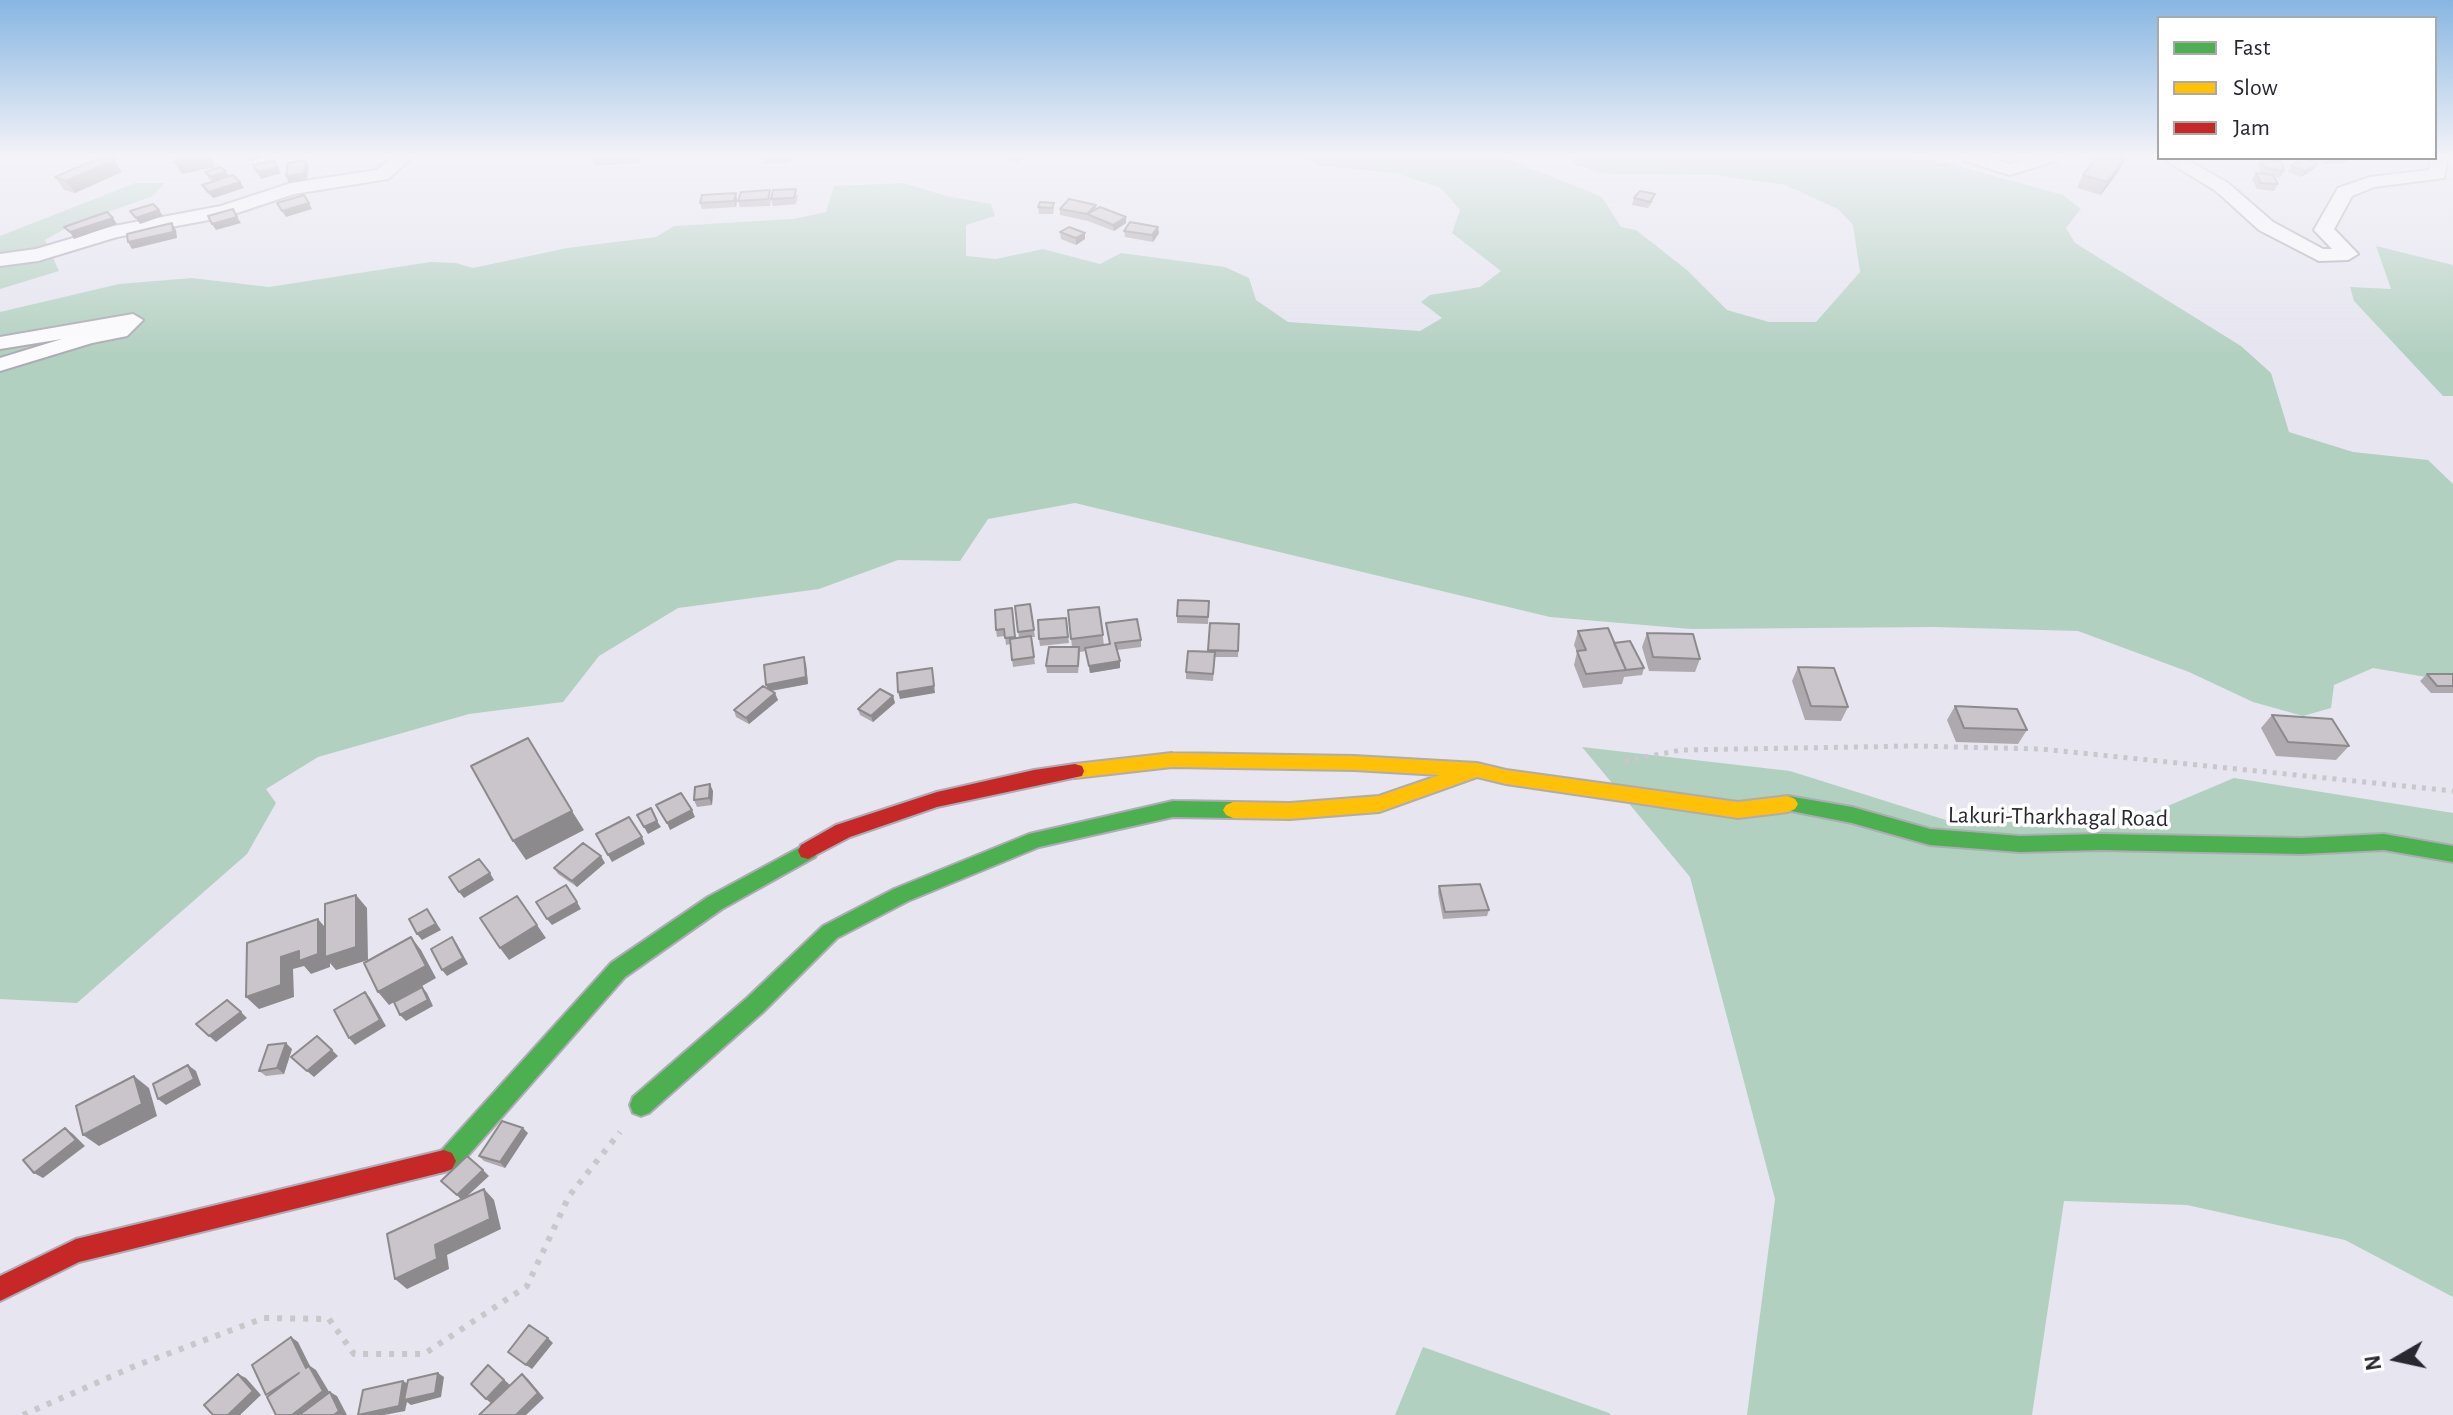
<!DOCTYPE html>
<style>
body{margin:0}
#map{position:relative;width:2453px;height:1415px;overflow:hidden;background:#e6e5f0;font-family:"Alegreya Sans",sans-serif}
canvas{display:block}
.legend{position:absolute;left:2157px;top:16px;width:280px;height:144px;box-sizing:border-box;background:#fff;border:2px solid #a9a9ac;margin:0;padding:10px 14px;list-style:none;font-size:24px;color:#292830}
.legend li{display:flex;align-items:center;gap:16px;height:40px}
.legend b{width:40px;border:2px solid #a9a9ac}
.north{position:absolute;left:2357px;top:1319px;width:80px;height:80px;-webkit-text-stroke:6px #fff;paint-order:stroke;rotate:261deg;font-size:22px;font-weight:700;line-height:32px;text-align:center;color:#292830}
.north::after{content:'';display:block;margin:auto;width:28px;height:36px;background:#292830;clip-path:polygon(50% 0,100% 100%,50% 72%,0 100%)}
</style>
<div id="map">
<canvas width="2453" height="1415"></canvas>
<ul class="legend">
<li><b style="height:10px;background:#4caf50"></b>Fast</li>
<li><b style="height:10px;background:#ffc107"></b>Slow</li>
<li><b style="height:10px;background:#c62828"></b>Jam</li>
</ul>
<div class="north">N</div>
</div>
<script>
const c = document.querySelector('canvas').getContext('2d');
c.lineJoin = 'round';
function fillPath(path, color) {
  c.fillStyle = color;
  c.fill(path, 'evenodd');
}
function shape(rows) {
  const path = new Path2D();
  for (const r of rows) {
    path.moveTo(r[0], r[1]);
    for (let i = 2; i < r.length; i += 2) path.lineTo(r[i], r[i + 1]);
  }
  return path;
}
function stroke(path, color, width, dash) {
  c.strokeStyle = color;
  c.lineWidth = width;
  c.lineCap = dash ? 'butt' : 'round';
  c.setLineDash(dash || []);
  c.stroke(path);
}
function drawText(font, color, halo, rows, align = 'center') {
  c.font = font + ' "Alegreya Sans",sans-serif';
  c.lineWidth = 7;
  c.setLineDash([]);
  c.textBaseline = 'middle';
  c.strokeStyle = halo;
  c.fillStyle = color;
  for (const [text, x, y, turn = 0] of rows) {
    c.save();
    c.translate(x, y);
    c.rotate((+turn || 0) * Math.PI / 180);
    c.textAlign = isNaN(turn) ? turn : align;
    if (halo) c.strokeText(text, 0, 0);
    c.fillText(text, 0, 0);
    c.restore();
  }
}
fillPath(shape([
 [1303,157,1504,157,1602,197,1621,227,1636,230,1687,270,1727,310,1769,322,1816,322,1860,272,1853,225,1838,209,1785,185,1714,175,1605,174,1576,165,1568,157,1901,157,1940,161,2063,195,2081,209,2066,228,2075,243,2241,346,2271,373,2289,432,2353,452,2428,460,2453,484,2453,675,2426,677,2373,668,2334,685,2331,708,2303,716,2253,702,2189,672,2078,631,1934,627,1691,629,1550,617,1075,503,988,519,960,561,898,560,819,589,678,608,599,656,563,702,469,714,318,757,266,789,276,803,247,854,77,1003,0,999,0,312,119,284,192,278,269,287,430,262,456,263,473,268,567,248,656,237,674,226,793,219,826,212,834,186,904,183,946,196,991,204,995,216,966,225,966,256,996,259,1043,249,1100,264,1121,253,1225,267,1249,278,1256,300,1288,322,1420,331,1442,318,1421,302,1430,295,1480,287,1501,271,1452,233,1460,210,1441,188,1395,173,1319,166],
 [135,183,165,183,153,196,70,226,45,240,59,271,0,289,0,236],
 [2376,246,2453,265,2453,396,2443,396,2354,301,2350,287,2391,289],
 [1582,747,1790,771,1949,821,2125,824,2234,778,2453,813,2453,1297,2345,1240,2187,1205,2064,1201,2032,1415,1747,1415,1775,1199,1690,877],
 [1423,1347,1609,1413,1611,1415,1395,1415]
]), '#b2d0c0');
const street = shape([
 [393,157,413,157,388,179,294,194,225,217,117,237,38,261,0,266,0,254,36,249,114,226,221,206,291,183,377,170,393,157],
 [1962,157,1989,157,2010,164,2031,157,2058,157,2055,161,2010,175,1965,161,1962,157],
 [2448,157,2444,178,2374,187,2352,196,2334,229,2358,254,2348,260,2319,261,2259,230,2216,191,2162,158,2184,158,2228,183,2273,222,2323,249,2332,249,2314,230,2338,188,2370,177,2429,170,2430,158,2448,157],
 [133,314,143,320,127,336,92,343,0,371,0,358,62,339,0,349,0,337,133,314]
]);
const fast = shape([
 [1788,796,1852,807,1930,829,2020,836,2101,834,2302,838,2384,834,2453,846,2453,862,2384,850,2302,854,2101,850,2020,852,1930,845,1852,823,1781,809,1778,804,1781,799,1788,796],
 [1173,801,1233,802,1240,805,1243,810,1240,815,1233,818,1173,817,1039,847,908,901,837,938,763,1012,649,1113,641,1116,633,1113,630,1105,633,1097,747,998,823,926,894,889,1029,834,1173,801],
 [808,843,815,845,818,851,815,857,722,909,625,977,457,1168,444,1172,436,1169,432,1161,436,1153,442,1150,611,963,708,897,808,843]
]);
const slow = shape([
 [1172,753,1354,756,1477,763,1506,770,1738,802,1788,796,1795,799,1798,804,1795,809,1788,812,1738,818,1506,784,1477,777,1379,812,1290,819,1233,818,1226,815,1223,810,1226,805,1233,802,1290,803,1379,796,1440,775,1354,770,1172,767,1075,778,1068,776,1066,771,1068,766,1075,764,1172,753]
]);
const jam = shape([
 [1075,764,1082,766,1084,771,1082,776,937,807,850,837,808,859,801,857,798,851,801,845,836,825,937,792,1034,770,1075,764],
 [444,1150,452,1153,456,1161,452,1169,444,1172,79,1262,0,1301,0,1276,76,1239,444,1150]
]);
stroke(street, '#adacb4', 4);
stroke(fast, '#adacb4', 4);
stroke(slow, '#adacb4', 4);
stroke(jam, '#adacb4', 4);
stroke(shape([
 [1625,761,1681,750,1915,746,2041,749,2453,791]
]), '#c8c7cb', 5, [4, 6]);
stroke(shape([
 [23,1415,135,1366,264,1318,329,1319,354,1354,424,1354,527,1286,569,1196,620,1132]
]), '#c8c7cb', 6, [5, 8]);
fillPath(street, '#fbfbfd');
fillPath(fast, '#4caf50');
fillPath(slow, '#ffc107');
fillPath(jam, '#c62828');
fillPath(shape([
 [112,157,126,157,114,160,122,172,75,193,64,190,55,177,113,160],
 [642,157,640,163,594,166,592,160],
 [762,157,792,157,791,162,764,164],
 [1004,157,1025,157,1017,163,1005,160],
 [2077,157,2093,157,2090,161],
 [2261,158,2281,158,2277,160,2284,171,2280,178,2274,177,2278,184,2274,191,2257,189,2252,179,2256,173,2260,173,2258,164],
 [2314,158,2349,158,2347,162,2324,164],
 [2318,163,2314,169,2301,177,2287,172,2291,166],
 [226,171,229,177,240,182,244,188,213,198,206,192,202,185,213,182,209,179,205,172],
 [2119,171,2101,195,2077,188,2083,175],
 [798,195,796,204,773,206,771,200,770,206,740,207,738,201,772,197],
 [1634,198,1653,201,1648,208,1632,205],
 [737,200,736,207,702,209,700,203],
 [1054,203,1054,209,1053,214,1039,214,1038,207],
 [1096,205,1096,209,1126,217,1126,223,1114,231,1088,221,1060,215,1060,209],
 [1124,231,1159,233,1153,242,1125,237],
 [1060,232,1085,233,1085,239,1076,245,1061,239],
 [1209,601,1208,624,1177,623,1177,616],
 [1030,604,1035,637,1031,637,1035,664,1013,667,1010,644,1006,645,1005,636,997,637,996,630,1012,608,1015,638,1019,638,1015,606],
 [1099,607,1104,645,1141,640,1141,647,1117,650,1120,668,1090,673,1086,651,1080,652,1078,673,1047,673,1046,666,1072,647,1068,610],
 [1066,618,1069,643,1040,646,1039,639],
 [1210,623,1239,624,1238,657,1215,657,1213,681,1186,679,1186,672,1208,652],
 [1578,631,1614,643,1644,668,1642,675,1624,677,1622,684,1583,688,1574,665,1577,652,1574,645],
 [1647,633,1700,659,1695,672,1649,671,1642,647],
 [806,664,808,684,772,691,778,700,749,724,736,717,734,710,768,689,766,685],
 [1798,667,1848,707,1841,721,1805,720,1792,681],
 [2427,674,2453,674,2453,693,2431,693,2420,681],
 [893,696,895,703,873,722,860,715,858,709],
 [1955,706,2027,730,2018,744,1956,742,1947,720],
 [2272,715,2349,746,2336,760,2276,756,2261,728],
 [713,791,712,805,697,807,694,800],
 [605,863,577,887,558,874,554,868],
 [1439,886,1489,910,1487,916,1443,919,1438,893],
 [292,1049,284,1074,266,1076,259,1071],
 [528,1133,505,1168,484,1161,479,1156]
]), '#aea9ae');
fillPath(shape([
 [196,157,212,157,215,167,182,174,174,162],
 [249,157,265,157,251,161],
 [1016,157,1025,157,1017,163],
 [2328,158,2349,158,2347,162,2324,164],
 [2125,159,2119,171,2101,195,2107,182],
 [114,160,122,172,75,193,66,181],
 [306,160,309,166,307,180,289,183,286,176],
 [2318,163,2314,169,2301,177,2305,171],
 [278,167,281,173,261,179,257,172],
 [226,171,229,178,215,183,211,177],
 [240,182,244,188,213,198,209,192],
 [736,193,737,200,736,207,734,201],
 [309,203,312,209,286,217,282,211],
 [159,210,163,216,140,224,136,218],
 [237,217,241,223,216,230,212,224],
 [1126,217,1126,223,1114,231,1113,225],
 [113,218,117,224,74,239,70,232],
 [172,223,176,230,177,238,132,249,128,242],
 [1158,227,1159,233,1153,242,1152,235],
 [1085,233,1085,239,1076,245,1076,238],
 [804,657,806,664,808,684,769,691,766,685],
 [1120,661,1120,668,1090,673,1089,666],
 [932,668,935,693,900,699,898,692],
 [775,693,778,700,749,724,746,718],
 [893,696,895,703,873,722,871,716],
 [710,784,713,791,712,805,709,798],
 [692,810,695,817,670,830,667,823],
 [572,811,584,830,526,860,513,841],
 [657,821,661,827,648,834,644,827],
 [642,837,645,844,612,862,608,855],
 [601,856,605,863,577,887,572,881],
 [490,873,494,880,464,898,459,892],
 [356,895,367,908,368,960,336,970,330,963,330,967,311,974,304,966,293,969,294,997,259,1009,246,997,281,957,318,919,329,932],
 [577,902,581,909,552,925,547,919],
 [427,909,441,930,422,940,417,934],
 [537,925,546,938,509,960,500,948],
 [411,937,421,950,436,978,389,1005,378,992],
 [452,937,457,944,468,964,447,976,442,970],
 [422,987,427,993,433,1006,406,1021,400,1015],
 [365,992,370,998,386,1026,355,1045,349,1038],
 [241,1012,247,1018,216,1042,209,1036],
 [286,1043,292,1049,284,1074,277,1068],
 [332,1050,338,1056,314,1077,307,1071],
 [188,1065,196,1071,201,1085,166,1105,158,1099],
 [134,1076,149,1088,157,1116,99,1146,83,1135],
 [65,1128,73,1134,85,1146,43,1178,34,1173],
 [523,1128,528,1133,505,1168,500,1162],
 [483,1170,489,1176,462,1201,457,1195],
 [484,1189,494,1200,501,1229,447,1255,449,1269,407,1289,395,1279,435,1245],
 [291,1337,298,1342,310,1366,316,1370,331,1395,305,1415,292,1415,306,1368],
 [548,1338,553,1343,532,1369,526,1365],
 [488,1365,510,1385,492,1404,486,1399],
 [438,1373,444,1377,441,1397,411,1405,407,1402,405,1411,384,1415,358,1415,403,1381,410,1385],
 [238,1374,246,1378,261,1395,240,1415,228,1415],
 [522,1374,528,1379,544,1398,526,1415,516,1415],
 [330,1392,337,1396,347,1415,334,1415]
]), '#8d8a8d');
const building = shape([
 [101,157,106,157,114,160,66,181,55,177,101,157],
 [173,157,196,157,174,162,173,157],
 [592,157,634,157,592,160,592,157],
 [2097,157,2119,157,2125,159,2107,182,2083,175,2097,157],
 [2262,158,2281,161,2284,171,2264,168,2262,158],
 [2302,158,2304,158,2318,163,2305,171,2291,166,2302,158],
 [274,160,278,167,257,172,253,165,274,160],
 [306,160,304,173,286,176,288,163,306,160],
 [220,167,226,171,211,177,205,172,220,167],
 [2256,173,2273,175,2278,184,2261,183,2256,173],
 [233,175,240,182,209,192,202,185,233,175],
 [796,189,794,198,771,199,773,190,796,189],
 [770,190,768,199,738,201,741,192,770,190],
 [1640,191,1655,194,1650,202,1634,198,1640,191],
 [736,193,734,201,700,203,702,195,736,193],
 [304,195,309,203,282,211,277,203,304,195],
 [1069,199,1096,205,1087,214,1060,209,1069,199],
 [1040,202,1054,203,1052,208,1038,207,1040,202],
 [153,204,159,210,136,218,130,211,153,204],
 [1100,207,1126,217,1113,225,1087,214,1100,207],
 [233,209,237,217,212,224,208,216,233,209],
 [107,212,113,218,70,232,64,227,107,212],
 [1130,222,1158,227,1152,235,1124,231,1130,222],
 [172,223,173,232,128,242,127,234,172,223],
 [1069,227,1085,233,1076,238,1060,232,1069,227],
 [1178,600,1209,601,1208,617,1177,616,1178,600],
 [1030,604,1034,630,1018,632,1015,606,1030,604],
 [1099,607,1103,635,1071,639,1068,610,1099,607],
 [1012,608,1015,637,1005,638,1004,629,996,630,995,610,1012,608],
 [1066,618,1068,637,1039,639,1038,620,1066,618],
 [1137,619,1141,640,1115,643,1120,661,1089,666,1085,648,1110,644,1106,623,1137,619],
 [1210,623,1239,624,1238,651,1208,650,1210,623],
 [1608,628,1626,670,1586,674,1577,651,1586,650,1578,631,1608,628],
 [1647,633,1693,634,1700,659,1653,657,1647,633],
 [1031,636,1034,657,1012,660,1010,639,1031,636],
 [1630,641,1644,668,1626,670,1614,643,1630,641],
 [1049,647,1079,647,1078,666,1046,666,1049,647],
 [1188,651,1215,652,1213,674,1186,672,1188,651],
 [804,657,806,677,766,685,764,665,804,657],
 [1798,667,1834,668,1848,707,1811,706,1798,667],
 [932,668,934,686,898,692,897,673,932,668],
 [2427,674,2453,674,2453,686,2437,686,2427,674],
 [763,686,775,693,746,718,734,710,763,686],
 [880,689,893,696,871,716,858,709,880,689],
 [1955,706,2017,709,2027,730,1964,728,1955,706],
 [2272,715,2332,719,2349,746,2288,742,2272,715],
 [528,738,572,811,513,841,471,766,528,738],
 [710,784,709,798,694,800,695,787,710,784],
 [681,793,692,810,667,823,656,805,681,793],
 [651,808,657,821,644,827,637,815,651,808],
 [629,817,642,837,608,855,596,834,629,817],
 [583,843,601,856,572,881,554,868,583,843],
 [479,859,490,873,459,892,449,877,479,859],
 [1480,884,1489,910,1445,912,1439,886,1480,884],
 [566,885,577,902,547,919,536,902,566,885],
 [356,895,356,947,325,957,325,904,356,895],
 [517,896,537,925,500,948,480,918,517,896],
 [427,909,436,924,417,934,409,919,427,909],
 [318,919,318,954,299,961,299,951,281,957,281,985,246,997,247,943,318,919],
 [411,937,426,966,378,992,364,963,411,937],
 [452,937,463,958,442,970,431,949,452,937],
 [422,987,428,1000,400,1015,394,1002,422,987],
 [365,992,380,1020,349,1038,334,1010,365,992],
 [227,1000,241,1012,209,1036,196,1024,227,1000],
 [317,1036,332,1050,307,1071,291,1057,317,1036],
 [286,1043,277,1068,259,1071,268,1045,286,1043],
 [188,1065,194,1079,158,1099,153,1084,188,1065],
 [134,1076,142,1104,83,1135,76,1106,134,1076],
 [502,1121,523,1128,500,1162,479,1156,502,1121],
 [65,1128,76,1140,34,1173,23,1160,65,1128],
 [467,1156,483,1170,457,1195,441,1181,467,1156],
 [484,1189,490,1219,435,1245,437,1259,395,1279,387,1234,484,1189],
 [529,1325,548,1338,526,1365,508,1352,529,1325],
 [291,1337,306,1368,309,1366,323,1391,292,1415,276,1415,267,1397,299,1373,266,1395,252,1365,291,1337],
 [488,1365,504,1380,486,1399,471,1384,488,1365],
 [438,1373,435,1393,404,1400,408,1380,438,1373],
 [238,1374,253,1391,228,1415,213,1415,204,1405,238,1374],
 [522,1374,538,1393,516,1415,479,1415,522,1374],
 [403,1381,399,1406,358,1415,363,1390,403,1381],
 [330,1392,339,1411,334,1415,299,1415,330,1392]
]);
fillPath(building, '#cac5ca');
stroke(building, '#8d8a8d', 2);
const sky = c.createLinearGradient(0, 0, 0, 355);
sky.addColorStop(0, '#87b6e2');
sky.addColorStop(0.44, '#f4f3f8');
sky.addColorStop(1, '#f4f3f800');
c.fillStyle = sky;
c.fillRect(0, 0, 2453, 355);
drawText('24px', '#292830', '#fff', [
 ["Lakuri-Tharkhagal Road",2058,817,1]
]);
</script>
